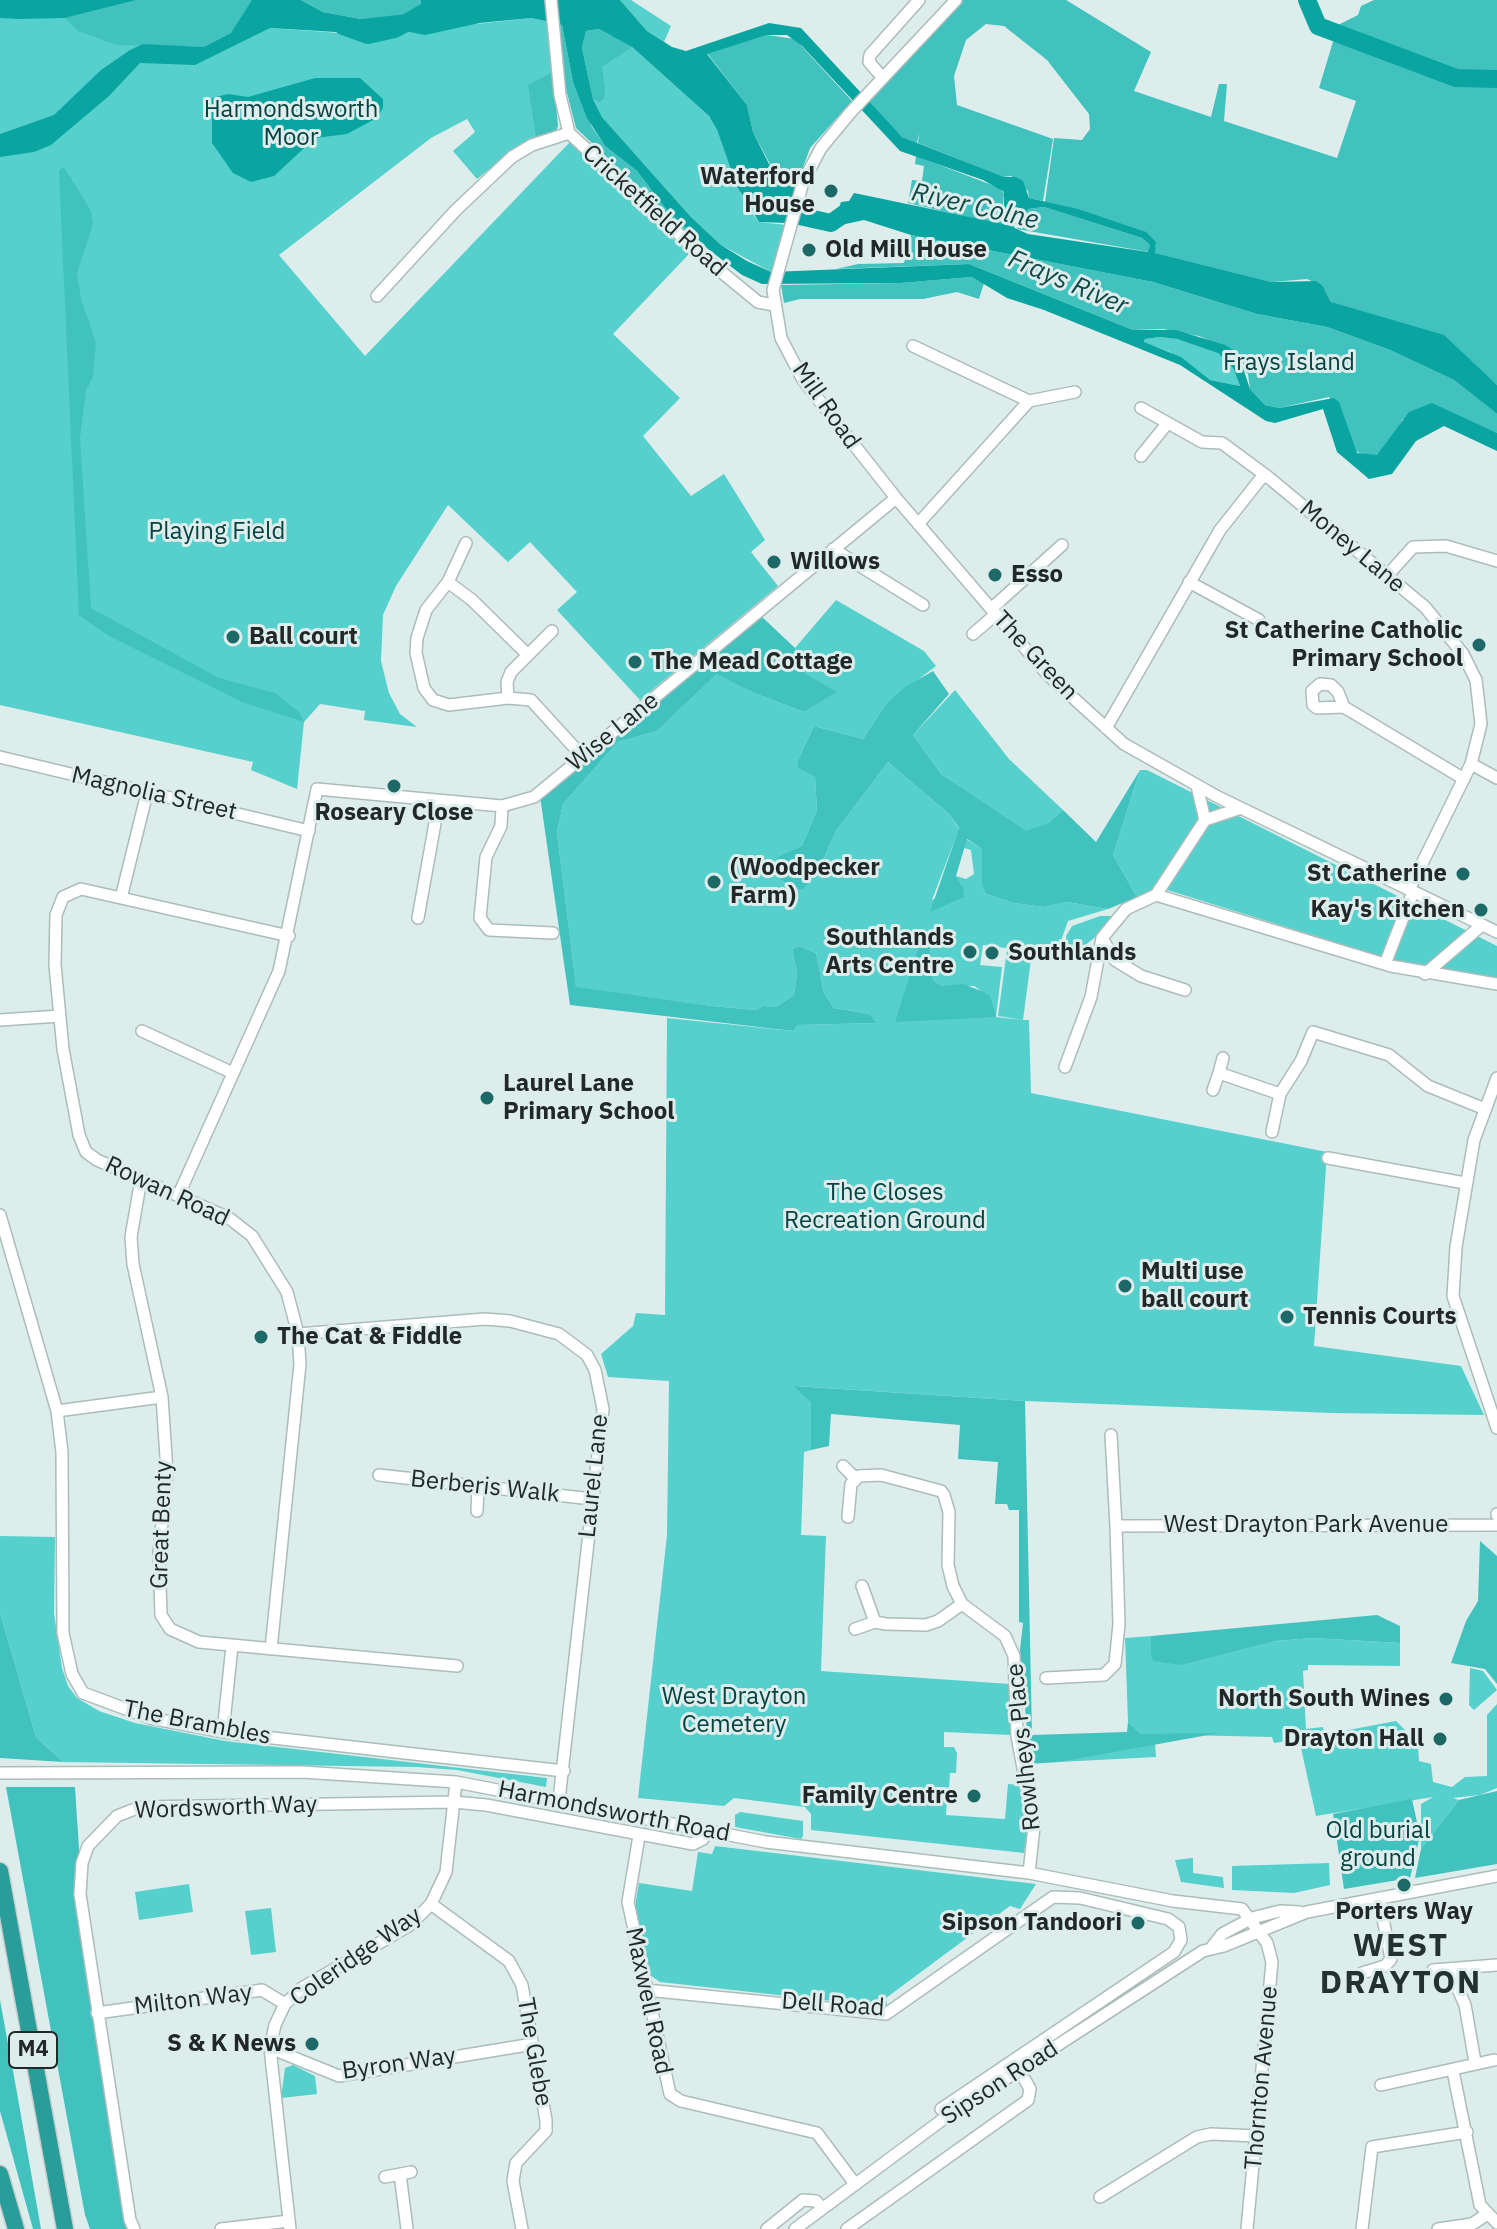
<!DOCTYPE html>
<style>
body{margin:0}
canvas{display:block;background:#dcedec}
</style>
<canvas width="1497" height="2229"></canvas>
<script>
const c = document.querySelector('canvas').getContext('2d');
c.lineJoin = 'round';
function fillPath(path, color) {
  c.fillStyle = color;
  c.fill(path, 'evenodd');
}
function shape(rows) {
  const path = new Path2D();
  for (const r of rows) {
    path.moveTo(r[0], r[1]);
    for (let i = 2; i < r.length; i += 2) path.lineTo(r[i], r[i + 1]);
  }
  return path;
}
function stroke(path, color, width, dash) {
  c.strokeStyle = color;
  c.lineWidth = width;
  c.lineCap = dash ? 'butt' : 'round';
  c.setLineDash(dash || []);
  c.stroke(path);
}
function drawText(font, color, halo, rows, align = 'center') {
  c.font = font + ' "IBM Plex Sans",sans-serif';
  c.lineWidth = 6;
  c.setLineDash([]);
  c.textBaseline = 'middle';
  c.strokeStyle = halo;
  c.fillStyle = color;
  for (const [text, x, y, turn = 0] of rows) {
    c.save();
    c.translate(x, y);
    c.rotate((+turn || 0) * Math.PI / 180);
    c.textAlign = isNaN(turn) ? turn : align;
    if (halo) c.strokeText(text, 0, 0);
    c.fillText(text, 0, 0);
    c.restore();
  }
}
fillPath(shape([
 [137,0,252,0,270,28,368,35,395,29,403,32,531,18,550,22,556,131,522,143,477,179,453,151,475,132,467,119,431,138,279,255,365,356,570,142,689,254,613,334,680,398,643,436,691,496,724,474,765,540,751,552,778,586,640,700,557,610,577,592,530,542,508,562,448,505,396,586,383,615,381,661,389,693,400,714,417,727,364,720,365,711,320,704,304,722,297,789,251,770,253,762,0,705,0,18,65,18],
 [620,0,631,0,671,26,664,42,647,31],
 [584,34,613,36,632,47,709,116,717,130,737,187,751,212,759,222,787,225,771,272,721,245,691,217,602,117,593,99],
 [1160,337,1177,339,1217,352,1233,368,1240,386,1210,380,1170,352,1144,343,1145,339],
 [836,600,924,651,936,666,886,704,863,739,814,726,798,760,798,768,815,776,817,810,802,846,819,868,836,831,888,762,949,814,959,829,932,900,963,887,956,876,966,879,974,874,971,850,964,848,966,839,982,849,982,885,986,894,1014,903,1044,907,1067,902,1108,909,1068,921,1056,955,1032,952,1023,1020,1029,1020,1031,1093,1327,1152,1314,1346,1461,1366,1484,1415,1331,1413,1025,1401,795,1386,811,1403,811,1450,804,1452,801,1535,826,1536,821,1671,1010,1684,1011,1735,944,1732,944,1747,954,1747,957,1753,956,1773,950,1773,949,1790,944,1791,943,1800,947,1801,946,1815,1005,1819,1008,1784,1019,1785,1027,1831,1024,1853,811,1830,811,1814,805,1807,734,1798,724,1806,638,1798,667,1535,669,1381,608,1377,601,1354,633,1326,636,1313,665,1315,667,1018,793,1031,798,1025,875,1023,870,1014,834,1008,824,993,816,953,799,946,792,949,797,973,794,995,776,1007,763,1006,756,1010,712,1006,576,988,557,832,563,804,618,742,657,731,718,673,754,693,804,712,836,692,805,673,795,648],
 [983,945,1029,951,1007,950,998,1016,1023,1020,996,1017,1002,967,980,965],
 [930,946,933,980,942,986,974,986,990,997,895,1022],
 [955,690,1009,759,1063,810,1048,823,1026,832,999,814,941,774,913,735],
 [1140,770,1147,770,1497,946,1497,979,1402,963,1164,889,1137,897,1113,855],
 [1100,916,1114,916,1103,931,1084,946,1066,946,1066,936,1072,926],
 [0,1536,55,1537,54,1613,62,1668,68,1686,77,1698,99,1711,135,1723,225,1741,547,1778,546,1787,457,1770,417,1767,63,1762,36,1737,0,1613],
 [1151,1636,1151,1653,1183,1665,1276,1641,1312,1638,1400,1643,1400,1666,1308,1665,1308,1670,1303,1671,1306,1729,1323,1727,1324,1733,1317,1736,1396,1721,1418,1743,1419,1761,1431,1764,1433,1782,1452,1787,1465,1777,1487,1776,1487,1715,1497,1704,1497,1788,1480,1795,1453,1798,1459,1800,1421,1849,1421,1804,1433,1797,1316,1816,1299,1739,1274,1743,1272,1737,1141,1734,1128,1722,1125,1638],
 [1470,1668,1483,1671,1497,1690,1474,1710,1469,1705],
 [1155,1742,1156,1757,1059,1762,1090,1754],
 [740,1812,803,1821,803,1836,801,1839,735,1827,735,1815],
 [715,1846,1036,1884,1020,1909,1010,1906,886,1998,887,2007,660,1982,650,1975,635,1906,639,1883,692,1891,698,1852,712,1854],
 [1193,1858,1193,1873,1223,1877,1224,1888,1181,1882,1175,1860],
 [1329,1863,1330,1885,1294,1893,1232,1890,1232,1866],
 [189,1884,193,1912,139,1920,135,1892],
 [271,1908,276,1952,251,1955,245,1911],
 [293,2065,315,2076,317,2094,281,2098,285,2068]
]), '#56d0cd');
fillPath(shape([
 [137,0,252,0,252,3,231,33,204,47,117,45,78,31,65,18],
 [301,0,421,0,422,4,408,14,390,18,361,19,323,12],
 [960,0,1066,0,1151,52,1134,91,1211,117,1219,84,1227,84,1224,121,1337,158,1356,101,1319,88,1335,35,1455,81,1497,82,1497,385,1484,374,1331,302,1323,286,1307,279,1272,282,1154,253,1156,245,1139,230,1045,202,1054,138,1082,140,1090,129,1089,114,1047,60,1004,26,986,24,966,40,954,76,957,105,1053,139,1043,201,1029,198,1028,191,1011,176,1003,177,918,143,919,132,917,143,902,137,864,99],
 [1374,0,1497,0,1497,77,1458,76,1338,25,1358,15,1361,6],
 [558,24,562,25,573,82,592,127,605,146,637,171,666,209,696,237,694,240,576,128,563,77],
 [599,29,632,47,602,67,605,89,604,99,599,102,593,99,582,48,586,31],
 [767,35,795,39,852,101,810,148,800,176,770,164,753,132,747,105,707,53],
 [553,72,558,126,556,131,536,137,528,85],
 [916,156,997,187,1004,193,1003,204,1015,228,908,203,912,180,922,181,924,166,915,164],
 [64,167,91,211,93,224,77,273,81,299,96,342,93,377,86,391,80,438,91,608,219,678,275,693,299,712,304,722,242,702,109,636,79,615,60,194,59,170],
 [1044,207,1142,238,1150,245,1149,252,1017,229,1028,209],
 [911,235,1153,282,1257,314,1327,327,1390,350,1454,380,1497,414,1497,433,1478,425,1403,419,1395,435,1377,455,1369,457,1353,450,1329,397,1279,408,1265,405,1250,389,1248,374,1213,342,1199,336,1163,329,1133,330,969,264,836,269,858,264,904,263],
 [972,277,984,283,979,299,957,292,923,299,800,299,784,303,781,285,901,283],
 [760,615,795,648,805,673,837,692,804,712,754,693,717,674,657,731,618,742,563,804,557,832,576,987,712,1006,756,1010,763,1006,776,1007,794,995,797,973,792,949,799,946,816,953,824,993,834,1008,870,1014,876,1023,798,1025,793,1031,570,1005,540,796],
 [933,671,949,694,913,735,941,774,1026,831,1048,823,1063,810,1096,842,1140,770,1113,855,1137,897,1108,909,1067,902,1044,907,1014,903,986,894,982,885,982,849,967,839,956,876,963,887,964,897,930,912,959,828,949,814,888,762,836,831,819,868,803,889,792,888,780,878,778,857,802,846,817,810,815,777,798,768,798,760,814,726,863,739,886,704,905,687],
 [924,931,930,946,933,980,942,986,963,984,984,992,990,996,996,1017,895,1022],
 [794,1386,1025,1401,1032,1735,1127,1732,1128,1722,1141,1734,1219,1733,1059,1762,1030,1764,1020,1650,1023,1623,1019,1622,1019,1510,1009,1510,1007,1504,995,1504,998,1462,958,1459,960,1425,831,1414,829,1446,811,1450,811,1403],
 [1480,1541,1497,1556,1497,1684,1485,1669,1451,1663,1466,1621,1478,1601],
 [0,1613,36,1737,63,1762,0,1758],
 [1377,1615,1400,1626,1400,1643,1312,1638,1276,1641,1183,1665,1153,1661,1151,1653,1151,1636],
 [6,1787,75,1787,80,1864,129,2229,90,2229,85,2215],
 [1497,1791,1497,1864,1415,1878,1421,1849,1459,1800],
 [1412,1799,1420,1836,1410,1878,1344,1889,1333,1814],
 [0,2000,17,2093,41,2229,33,2229,0,2111]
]), '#41c2be');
fillPath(shape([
 [0,0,137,0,65,18,19,19,0,18],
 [252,0,301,0,323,12,361,19,407,14,421,4,421,0,620,0,647,31,672,47,686,51,769,23,801,28,902,137,1004,177,1016,177,1023,181,1029,198,1078,209,1146,232,1156,242,1155,253,1272,282,1316,281,1323,286,1331,302,1444,335,1497,385,1497,414,1454,380,1390,350,1327,327,1257,314,1153,282,911,235,864,220,827,228,830,219,836,217,841,202,849,201,854,193,1008,225,1028,234,1148,252,1150,245,1142,238,1044,207,1028,209,1022,223,1011,224,1004,214,1004,192,983,180,900,151,802,46,787,35,767,35,707,54,747,105,753,132,769,164,799,179,786,223,759,222,737,187,717,130,709,116,632,47,599,29,586,31,582,48,593,99,602,117,691,217,721,245,747,261,771,272,969,264,1133,330,1176,330,1225,345,1238,353,1250,389,1265,405,1279,408,1334,398,1339,402,1357,453,1377,455,1409,412,1432,403,1497,433,1497,451,1444,426,1416,441,1392,474,1369,479,1337,452,1323,409,1275,423,1266,421,1180,365,1044,310,1007,298,972,277,901,283,762,284,742,275,708,249,666,209,637,171,605,146,587,118,573,82,562,25,550,22,531,18,480,23,425,35,395,29,367,34,270,28,195,65,140,63,109,96,51,145,34,152,0,157,0,134,54,115,101,70,130,50,143,44,204,47,231,33],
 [1160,337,1177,339,1218,353,1233,368,1240,386,1210,380,1181,357,1144,342,1145,339],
 [315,78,360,78,383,99,383,108,377,118,347,134,315,138,274,176,251,182,233,173,212,143,212,98,228,94,248,97]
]), '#0ba5a1');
stroke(shape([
 [1307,0,1318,26,1456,78,1497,79],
 [343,26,368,35,395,29,447,0],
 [781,203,786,213,831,223,848,211]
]), '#0ba5a1', 18);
const minor = shape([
 [551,0,560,95,569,133,708,261,758,302,774,305],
 [956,0,850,113,821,148,803,182,773,290,781,338,803,380,896,498,1048,675,1124,744,1218,797,1497,932],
 [883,78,869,62,870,55,919,0],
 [377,296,456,210,512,157,532,145,569,133],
 [913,346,1029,401,918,524],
 [1029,401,1075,392],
 [1141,408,1202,442,1222,443,1268,477],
 [1141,456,1166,425],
 [466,543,448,582,426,610,417,638,416,653,424,688,433,700,449,705,508,698,531,700,583,757],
 [833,549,923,605],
 [1386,577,1413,547,1446,546,1497,561],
 [448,582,472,600,527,654],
 [1189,582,1259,620],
 [991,609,1062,545],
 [973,634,995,615],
 [508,698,507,682,511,672,552,631],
 [1344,707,1338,692,1331,685,1320,684,1312,691,1313,705,1317,708,1344,707,1464,779],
 [1106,728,1220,530,1262,477,1268,477,1425,607,1463,654,1476,680,1481,724,1471,764,1409,890],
 [0,757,309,831],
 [1471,764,1497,778],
 [1197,786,1205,820],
 [502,806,501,826,486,857,480,918,489,930,553,933],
 [1156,895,1391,966,1497,984],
 [121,898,147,793],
 [418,918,439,801],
 [1102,938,1115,960,1141,976,1185,990],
 [1385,964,1413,892],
 [1425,974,1482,925],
 [0,1020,60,1016],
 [142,1031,233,1073],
 [1223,1058,1219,1073,1280,1094,1301,1061,1313,1032,1389,1055,1428,1086,1485,1109],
 [1065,1067,1091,997,1102,938,1126,909,1156,895,1205,820,1241,808],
 [1497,1078,1474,1140,1456,1247,1453,1296,1497,1428],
 [1213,1090,1219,1073],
 [1272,1132,1280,1094],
 [1328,1158,1465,1183],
 [141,1179,131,1237,133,1264,162,1397,167,1472,159,1553,161,1615,170,1629,199,1642,457,1666],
 [179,1194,279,971,317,789,502,806,534,797,896,498],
 [0,1215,57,1411,62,1452,63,1633,72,1674,83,1693,150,1718,229,1733,564,1771],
 [298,1334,485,1319,510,1321,559,1334,587,1355,595,1370,603,1409,559,1800],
 [57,1411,162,1397],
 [1111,1435,1116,1526,1497,1525],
 [843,1466,855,1478],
 [379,1475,592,1499],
 [477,1511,478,1486],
 [1497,1514,1497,1515],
 [848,1517,851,1484,859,1476,881,1475,941,1491,944,1495,949,1512,948,1565,953,1586,962,1604,1005,1636,1014,1656,1017,1736,1034,1827,1029,1873],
 [862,1586,875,1622,886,1624,926,1625,938,1621,962,1604],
 [855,1629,875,1622],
 [271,1649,300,1364,298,1334,287,1292,252,1236,229,1218,97,1160,86,1152,79,1135,63,1049,55,965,56,915,63,897,81,889,289,936],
 [1046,1678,1104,1675,1115,1664,1119,1624,1116,1526],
 [223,1732,232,1646],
 [0,1773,302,1772,456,1782,766,1842,1029,1873,1173,1901,1242,1909,1267,1943,1272,1962,1247,2229],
 [639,1836,628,1902,670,2094,681,2101,817,2133,855,2184],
 [431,1904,509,1961,522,1985,546,2120,546,2131,516,2163,513,2181,522,2229],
 [1212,1947,1222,1934,1252,1918,1280,1911,1300,1912],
 [1449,1969,1465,2005,1475,2062],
 [1433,1970,1497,1965],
 [1362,1973,1385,1966,1391,1959,1379,1899],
 [646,1990,886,2014,1053,1897,1080,1898,1168,1919,1179,1927,1181,1940,1174,1952,941,2109],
 [97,2013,262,1990,285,2004],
 [270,2048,339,2076,533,2044],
 [1453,2071,1480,2205,1497,2223],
 [1381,2085,1494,2060],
 [400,2174,407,2229],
 [385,2177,411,2172],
 [1100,2197,1197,2137,1211,2134,1257,2136],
 [134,2229,130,2220,80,1894,82,1863,88,1846,117,1816,140,1807,454,1802,486,1805,693,1844,703,1839,707,1830],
 [221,2229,289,2221],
 [290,2229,270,2048,275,2025,285,2004,302,1988,410,1925,431,1904,446,1872,456,1782],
 [767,2229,803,2200,816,2201,822,2208],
 [795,2229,942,2120,1203,1951,1224,1946,1307,1912,1497,1876],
 [847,2229,1028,2100,1030,2089,1025,2080],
 [1362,2229,1372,2147,1467,2132],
 [1438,2229,1472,2224,1486,2215]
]);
const highway = shape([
 [0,1871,65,2229],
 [0,2174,16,2229]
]);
stroke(minor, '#acbcbb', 14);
stroke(highway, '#cacbcb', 19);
stroke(minor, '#fff', 11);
stroke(highway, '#289d9a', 16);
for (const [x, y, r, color] of [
 [831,191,8,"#1d6967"],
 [809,250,8,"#1d6967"],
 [774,562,8,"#1d6967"],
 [995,575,8,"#1d6967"],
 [233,637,8,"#1d6967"],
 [1479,645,8,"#1d6967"],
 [635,662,8,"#1d6967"],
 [394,786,8,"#1d6967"],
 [1463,874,8,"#1d6967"],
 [714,882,8,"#1d6967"],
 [1481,910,8,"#1d6967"],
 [970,952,8,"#1d6967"],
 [992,953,8,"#1d6967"],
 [487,1098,8,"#1d6967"],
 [1125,1286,8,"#1d6967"],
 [1287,1317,8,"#1d6967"],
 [261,1337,8,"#1d6967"],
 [1446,1699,8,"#1d6967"],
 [1440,1739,8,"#1d6967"],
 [974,1796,8,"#1d6967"],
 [1404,1885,8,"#1d6967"],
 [1138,1923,8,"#1d6967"],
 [312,2044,8,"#1d6967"]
]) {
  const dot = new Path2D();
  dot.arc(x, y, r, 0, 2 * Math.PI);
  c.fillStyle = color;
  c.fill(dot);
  stroke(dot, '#dcedec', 3);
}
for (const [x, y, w] of [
 [33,2050,48]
]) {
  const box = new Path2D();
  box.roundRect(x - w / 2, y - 18, w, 36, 6);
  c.fillStyle = '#dcedec';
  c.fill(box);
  stroke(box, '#222828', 2);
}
drawText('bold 22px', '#222828', null, [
 ["M4",33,2050]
]);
drawText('24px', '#064241', '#dcedec', [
 ["Harmondsworth",291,110],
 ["Moor",291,138],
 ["Frays Island",1289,363],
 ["Playing Field",217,532],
 ["The Closes",885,1193],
 ["Recreation Ground",885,1221],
 ["West Drayton",734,1697],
 ["Cemetery",734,1725],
 ["Old burial",1378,1831],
 ["ground",1378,1859]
]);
drawText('bold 24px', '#222828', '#dcedec', [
 ["Waterford",815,177,"right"],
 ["House",815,205,"right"],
 ["Old Mill House",825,250],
 ["Willows",790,562],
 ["Esso",1011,575],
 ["St Catherine Catholic",1463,631,"right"],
 ["Primary School",1463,659,"right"],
 ["Ball court",249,637],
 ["The Mead Cottage",651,662],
 ["Roseary Close",394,813,"center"],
 ["(Woodpecker",730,868],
 ["Farm)",730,896],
 ["St Catherine",1447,874,"right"],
 ["Kay's Kitchen",1465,910,"right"],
 ["Southlands",954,938,"right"],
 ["Arts Centre",954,966,"right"],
 ["Southlands",1008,953],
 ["Laurel Lane",503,1084],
 ["Primary School",503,1112],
 ["Multi use",1141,1272],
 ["ball court",1141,1300],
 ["Tennis Courts",1303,1317],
 ["The Cat & Fiddle",277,1337],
 ["North South Wines",1430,1699,"right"],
 ["Drayton Hall",1424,1739,"right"],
 ["Family Centre",958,1796,"right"],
 ["Porters Way",1404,1912,"center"],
 ["Sipson Tandoori",1122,1923,"right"],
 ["S & K News",296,2044,"right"]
], 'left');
drawText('24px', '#222828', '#dcedec', [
 ["Cricketfield Road",654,211,42],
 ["Mill Road",826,406,55],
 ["Money Lane",1352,547,40],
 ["The Green",1035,656,47],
 ["Wise Lane",613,732,-39],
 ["Magnolia Street",154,794,13],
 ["Rowan Road",167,1192,25],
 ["Laurel Lane",594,1476,-84],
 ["Berberis Walk",485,1487,6],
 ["Great Benty",162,1525,-88],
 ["West Drayton Park Avenue",1306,1525],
 ["The Brambles",197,1723,11],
 ["Rowlheys Place",1024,1747,-96],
 ["Wordsworth Way",226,1808,-2],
 ["Harmondsworth Road",614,1812,11],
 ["Coleridge Way",356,1957,-35],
 ["Milton Way",193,2000,-7],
 ["Maxwell Road",648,2001,78],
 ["Dell Road",833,2005,4],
 ["The Glebe",534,2052,80],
 ["Byron Way",399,2064,-8],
 ["Thornton Avenue",1262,2078,-85],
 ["Sipson Road",1000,2083,-33]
]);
drawText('italic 26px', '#104947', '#dcedec', [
 ["River Colne",975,207,13],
 ["Frays River",1068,283,23]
]);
c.letterSpacing = '2px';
drawText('bold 32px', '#233130', '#dcedec', [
 ["WEST",1401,1947],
 ["DRAYTON",1401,1984]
]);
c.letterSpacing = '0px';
</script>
